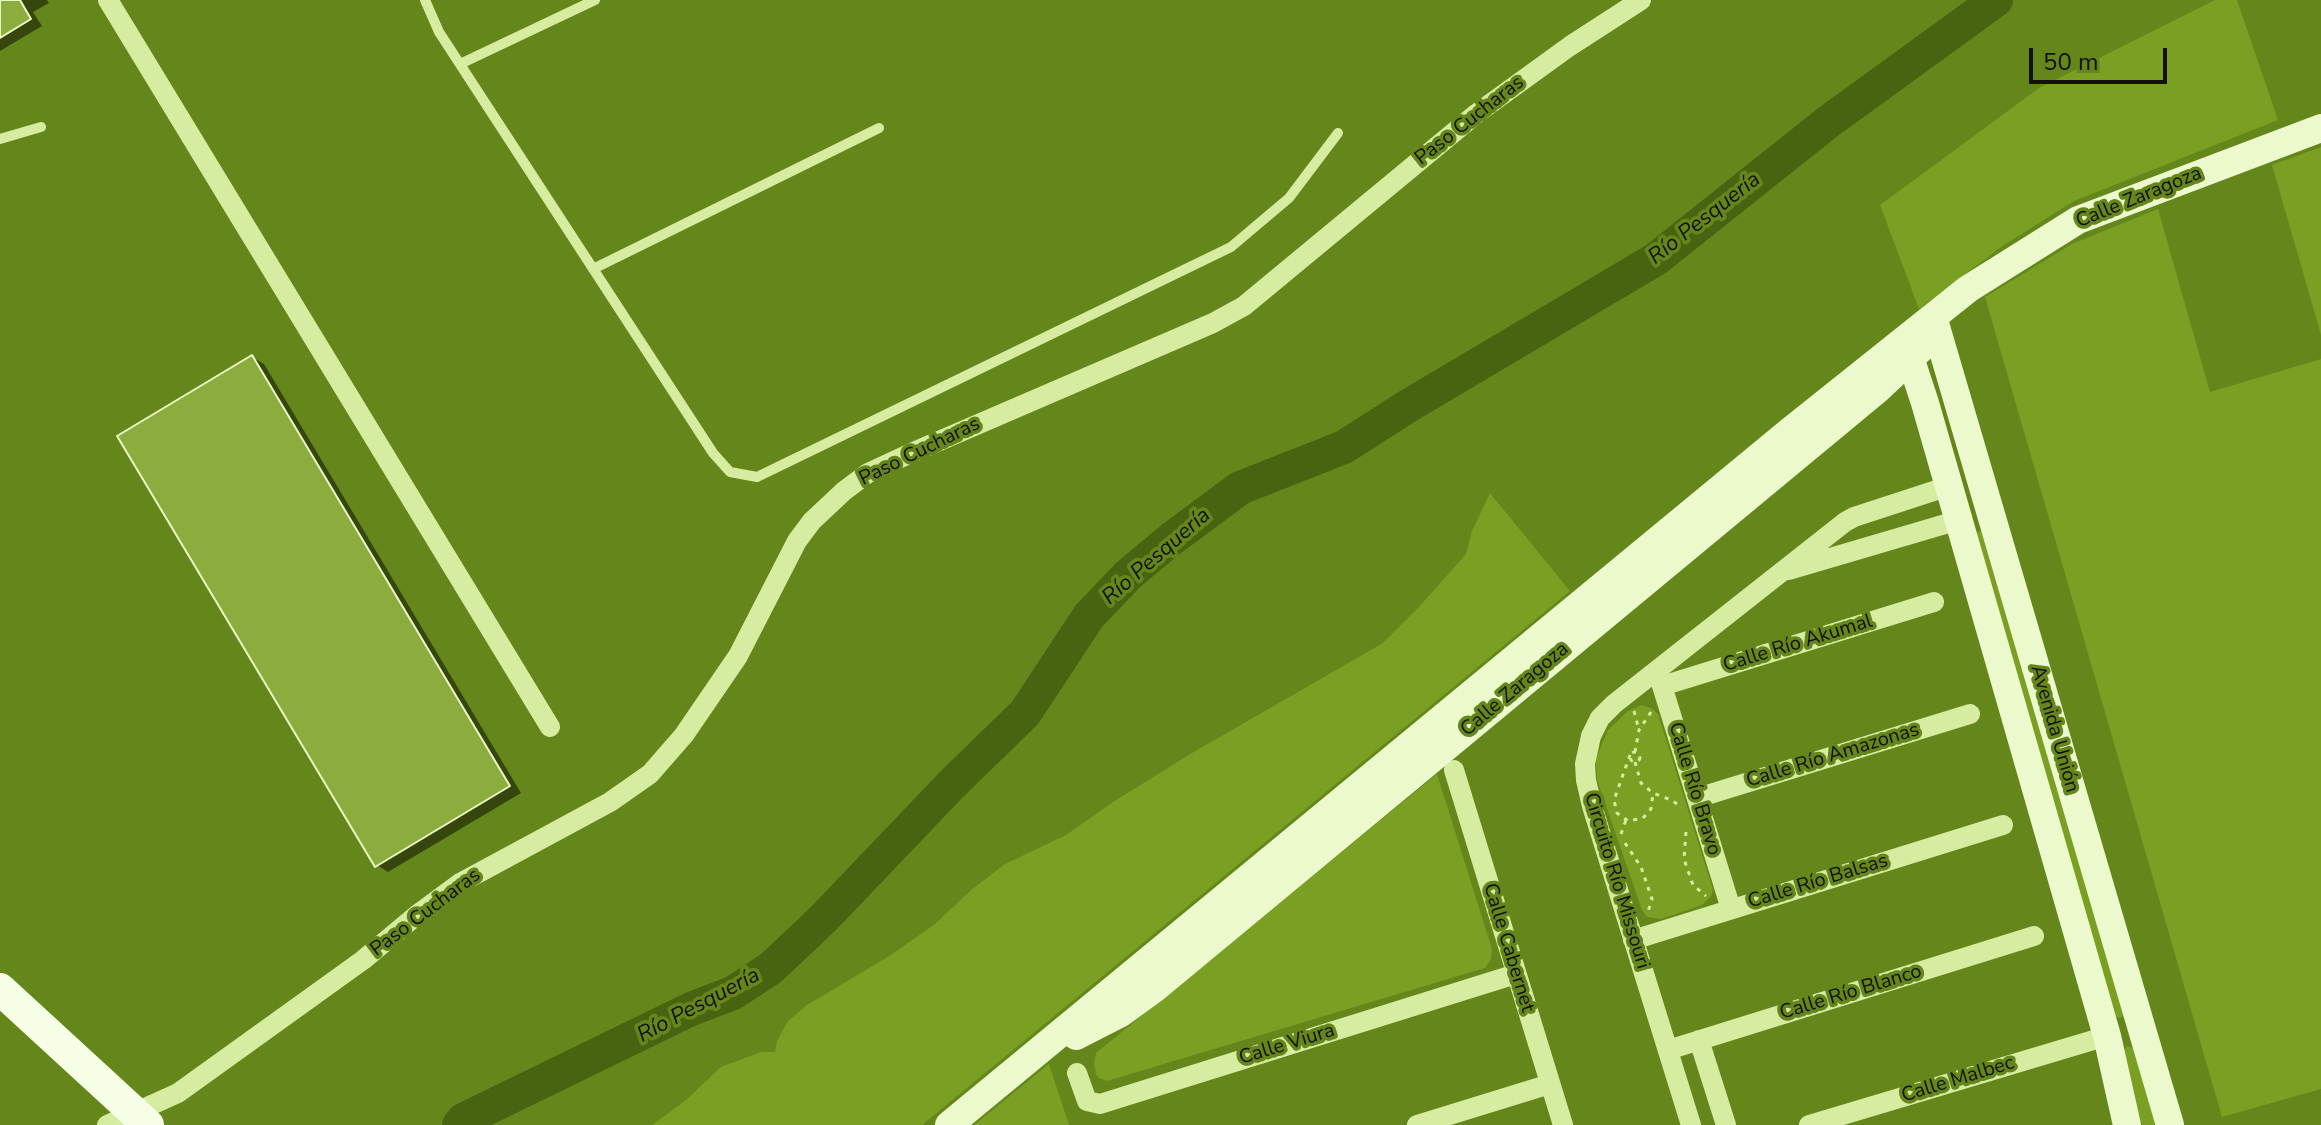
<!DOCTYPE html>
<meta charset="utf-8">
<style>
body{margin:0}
#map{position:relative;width:2321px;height:1125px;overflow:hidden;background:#65861a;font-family:"Nunito Sans",sans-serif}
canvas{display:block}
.scale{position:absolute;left:2029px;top:48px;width:138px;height:36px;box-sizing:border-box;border:4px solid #111;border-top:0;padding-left:10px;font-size:24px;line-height:28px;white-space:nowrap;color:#111;-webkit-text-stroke:6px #65861a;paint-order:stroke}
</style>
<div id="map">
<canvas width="2321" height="1125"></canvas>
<div class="scale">50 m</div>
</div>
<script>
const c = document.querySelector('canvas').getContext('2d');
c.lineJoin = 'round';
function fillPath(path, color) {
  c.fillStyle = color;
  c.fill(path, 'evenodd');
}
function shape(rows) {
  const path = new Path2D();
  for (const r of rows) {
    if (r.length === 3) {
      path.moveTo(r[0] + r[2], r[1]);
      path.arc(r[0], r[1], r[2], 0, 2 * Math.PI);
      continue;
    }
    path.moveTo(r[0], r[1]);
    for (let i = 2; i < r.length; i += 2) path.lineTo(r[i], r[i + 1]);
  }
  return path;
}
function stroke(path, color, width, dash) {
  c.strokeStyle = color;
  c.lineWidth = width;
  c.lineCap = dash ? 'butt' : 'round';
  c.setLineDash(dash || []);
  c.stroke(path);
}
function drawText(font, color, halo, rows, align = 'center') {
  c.font = font + ' "Nunito Sans",sans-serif';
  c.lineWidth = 7;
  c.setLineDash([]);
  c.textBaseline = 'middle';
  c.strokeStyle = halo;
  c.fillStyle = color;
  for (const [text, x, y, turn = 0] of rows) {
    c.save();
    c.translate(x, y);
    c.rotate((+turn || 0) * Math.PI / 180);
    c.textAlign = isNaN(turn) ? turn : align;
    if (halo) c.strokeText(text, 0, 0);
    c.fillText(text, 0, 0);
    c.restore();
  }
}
fillPath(shape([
 [2215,0,2237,0,2278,120,2074,201,2001,247,1919,309,1880,205,2039,88],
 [2321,147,2321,335,2272,165],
 [2158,209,2210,392,2321,359,2321,1089,2222,1117,1985,297,2072,244],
 [1490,493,1570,591,922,1125,652,1125,686,1100,721,1067,761,1052,775,1052,777,1041,788,1021,807,1005,891,955,935,924,971,890,1005,864,1066,835,1113,802,1192,753,1383,643,1418,608,1466,554,1472,531],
 [1980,531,1983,532,2124,1015,2120,1018,2114,1016,1977,533],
 [1642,705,1653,709,1658,714,1713,890,1711,896,1702,905,1661,919,1647,917,1642,910,1597,780,1596,759,1608,730,1628,711],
 [1437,774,1492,949,1491,959,1485,968,1107,1081,1099,1078,1096,1074,1094,1063,1096,1053],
 [2127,1046,2133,1048,2157,1125,2142,1125,2123,1052],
 [1049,1064,1069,1125,974,1125]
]), '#7a9f23');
fillPath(shape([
 [0,0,47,0,49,3,33,12,42,26,0,51],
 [252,357,264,364,521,793,388,872,377,865]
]), '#0007');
stroke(shape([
 [459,1125,463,1120,691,1009,733,993,771,968,823,919,952,784,1025,713,1089,616,1128,575,1170,540,1240,488,1344,447,1408,406,1656,259,1828,122,1996,0]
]), '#496411', 34);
const building = shape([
 [0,0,20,0,31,19,0,38,0,0],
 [252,355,510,786,375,867,117,436,252,355]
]);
fillPath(building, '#8cad3e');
stroke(building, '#eaf9c6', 2);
stroke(shape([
 [1634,711,1639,730],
 [1635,752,1639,730,1651,712],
 [1635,757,5],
 [1630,755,1614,800,1617,813,1628,821,1643,818,1651,809,1653,793],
 [1635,762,1641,783,1653,793,1671,800,1680,806],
 [1686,832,1684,859,1693,885,1706,896],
 [1621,834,1626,820],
 [1625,843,1641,867,1652,899,1647,915]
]), '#d6eca1', 3, [4, 6]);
stroke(shape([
 [425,0,439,32,713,453,730,472,757,477,1231,247,1289,198,1338,133],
 [460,64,595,0],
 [0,139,41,127],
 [593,269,879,128]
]), '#d6eca1', 10);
stroke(shape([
 [108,0,550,727],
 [1789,570,1959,520],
 [1659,676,1731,909],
 [1662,686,1934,602],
 [1454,770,1563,1125],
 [1697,798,1970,714],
 [1633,940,2003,825],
 [1699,1040,1726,1125],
 [1668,1050,2034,936],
 [1077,1073,1087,1101,1100,1104,1516,974],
 [107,1125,178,1093,363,960,418,914,460,883,610,802,650,774,684,735,738,656,797,541,812,521,844,491,868,473,909,454,1213,323,1244,306,1476,114,1570,46,1641,0],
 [1417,1125,1550,1084],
 [1691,1125,1592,806,1586,780,1585,764,1591,736,1600,718,1614,704,1845,522,1854,517,1949,486],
 [1809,1125,2107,1036]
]), '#d6eca1', 20);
stroke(shape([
 [1934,320,2170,1125],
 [1906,345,1925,403,2107,1036,2127,1125],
 [1076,1036,1121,1013,1154,989,1877,390,1932,338],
 [949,1125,1790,431,1968,289,2078,220,2321,128]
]), '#ebf9cd', 28);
stroke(shape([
 [0,989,148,1125]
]), '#f6ffe6', 32);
drawText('20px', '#111', '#65861a', [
 ["Paso Cucharas",1470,121,-38],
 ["Calle Zaragoza",2139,198,-22],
 ["Paso Cucharas",920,452,-26],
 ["Calle Río Akumal",1798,644,-17],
 ["Calle Zaragoza",1515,690,-40],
 ["Avenida Unión",2054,729,74],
 ["Calle Río Amazonas",1833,756,-17],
 ["Calle Río Bravo",1694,789,73],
 ["Circuito Río Missouri",1616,881,73],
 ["Calle Río Balsas",1818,882,-17],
 ["Paso Cucharas",426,913,-37],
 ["Calle Cabernet",1508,948,73],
 ["Calle Río Blanco",1851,993,-17],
 ["Calle Viura",1287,1045,-17],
 ["Calle Malbec",1958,1080,-17]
]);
drawText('italic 22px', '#111', '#65861a', [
 ["Río Pesquería",1705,219,-38],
 ["Río Pesquería",1157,557,-41],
 ["Río Pesquería",699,1006,-28]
]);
</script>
